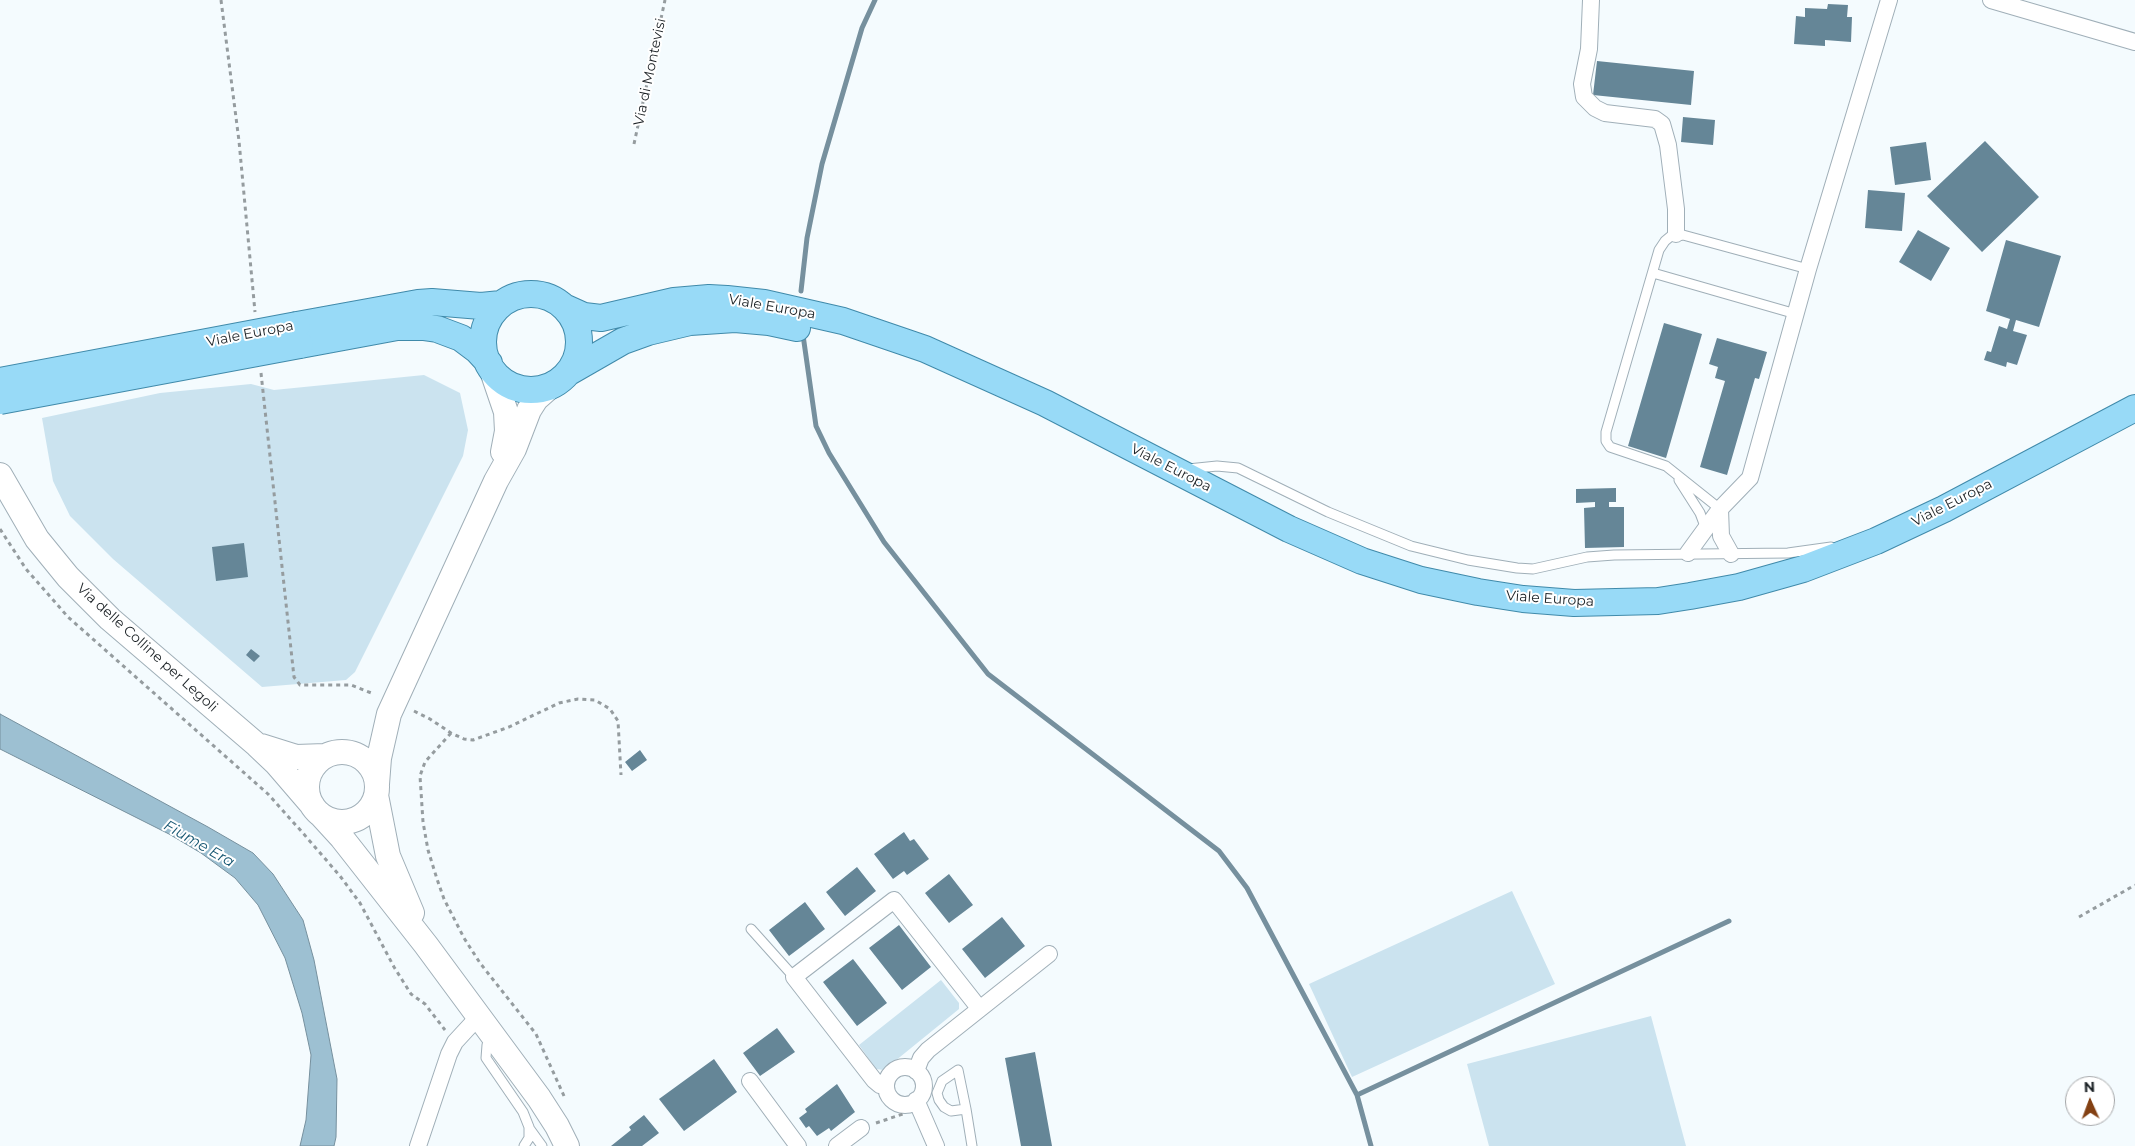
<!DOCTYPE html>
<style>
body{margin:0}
#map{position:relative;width:2135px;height:1146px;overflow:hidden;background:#f4fbfe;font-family:Montserrat,sans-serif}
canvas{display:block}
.north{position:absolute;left:2065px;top:1076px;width:50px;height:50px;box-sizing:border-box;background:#fff;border:1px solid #a4a6a8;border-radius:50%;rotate:358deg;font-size:14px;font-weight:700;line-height:20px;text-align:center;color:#1b2125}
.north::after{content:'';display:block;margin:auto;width:18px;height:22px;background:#834012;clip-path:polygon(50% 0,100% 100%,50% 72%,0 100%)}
</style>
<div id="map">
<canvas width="2135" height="1146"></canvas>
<div class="north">N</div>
</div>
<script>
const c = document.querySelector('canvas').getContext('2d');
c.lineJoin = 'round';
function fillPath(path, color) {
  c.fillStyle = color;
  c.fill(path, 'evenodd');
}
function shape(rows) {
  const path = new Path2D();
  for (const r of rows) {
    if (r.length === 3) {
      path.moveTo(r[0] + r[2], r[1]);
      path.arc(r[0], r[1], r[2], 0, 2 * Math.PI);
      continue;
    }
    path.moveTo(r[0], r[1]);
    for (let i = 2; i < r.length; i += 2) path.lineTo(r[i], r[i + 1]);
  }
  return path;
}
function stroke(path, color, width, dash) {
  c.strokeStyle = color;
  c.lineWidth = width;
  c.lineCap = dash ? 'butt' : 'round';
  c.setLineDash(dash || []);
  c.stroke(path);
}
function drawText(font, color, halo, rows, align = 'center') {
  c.font = font + ' Montserrat,sans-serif';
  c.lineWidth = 4;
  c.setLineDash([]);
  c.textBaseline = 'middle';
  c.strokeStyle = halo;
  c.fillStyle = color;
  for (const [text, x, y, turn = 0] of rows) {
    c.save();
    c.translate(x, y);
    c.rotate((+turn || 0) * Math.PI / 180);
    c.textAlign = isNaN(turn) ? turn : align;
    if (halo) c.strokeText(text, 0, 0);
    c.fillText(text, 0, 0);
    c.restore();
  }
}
fillPath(shape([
 [424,375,460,393,468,430,463,456,355,672,346,680,262,687,113,559,70,516,53,481,42,418,160,393,251,384,274,390],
 [1512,891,1555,984,1352,1077,1309,984],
 [941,980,959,1003,959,1009,884,1070,876,1069,859,1045],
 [1651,1016,1686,1146,1489,1146,1467,1064]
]), '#cbe3ef');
const water = shape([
 [0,714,208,827,253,853,273,874,303,920,314,960,337,1079,336,1137,334,1146,300,1146,306,1120,311,1055,302,1013,285,958,258,905,235,878,201,853,169,834,0,749,0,714]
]);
fillPath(water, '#9dc0d2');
stroke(water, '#76909e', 1);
stroke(shape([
 [801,291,807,238,822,164,862,28,875,0],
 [803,335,816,426,829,453,884,542,988,674,1219,851,1247,888,1357,1095,1729,921],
 [1357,1095,1371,1146]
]), '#76909e', 5);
fillPath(shape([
 [1828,4,1848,5,1847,17,1852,17,1851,42,1825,40,1825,46,1794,44,1796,16,1805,17,1805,8,1827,9],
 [1597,61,1694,71,1691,105,1593,95],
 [1683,117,1715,120,1713,145,1681,142],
 [1985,141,2039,197,1982,252,1927,196],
 [1926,142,1931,180,1895,185,1890,147],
 [1868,190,1905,193,1902,231,1865,228],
 [1918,230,1950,248,1931,281,1899,262],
 [2006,240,2061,256,2039,327,2016,320,2013,331,2027,335,2017,365,2007,362,2006,367,1984,360,1987,351,1991,352,1999,326,2007,329,2010,319,1986,311],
 [1664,323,1702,334,1666,458,1628,446],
 [1717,338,1767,352,1759,379,1755,378,1727,475,1700,467,1725,381,1715,378,1718,367,1709,364],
 [1616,488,1616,502,1609,502,1609,507,1624,507,1624,547,1585,548,1584,508,1595,507,1595,502,1576,503,1576,489],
 [244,543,248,577,216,581,212,547],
 [251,649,260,656,254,662,246,655],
 [640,750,647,760,632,771,625,762],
 [904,832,910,841,914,839,929,859,907,875,904,871,893,879,874,854],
 [857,867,876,891,845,916,826,892],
 [949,874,973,905,949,923,925,893],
 [805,902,825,929,789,956,769,930],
 [1002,917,1025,946,985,978,962,949],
 [899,925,931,967,902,990,869,948],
 [853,959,887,1003,857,1026,823,982],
 [777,1028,795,1052,760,1076,743,1053],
 [1035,1052,1052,1146,1021,1146,1005,1058],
 [714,1059,737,1092,684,1131,659,1099],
 [837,1084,855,1112,831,1131,829,1128,817,1136,809,1126,806,1128,799,1118,807,1112,805,1109],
 [644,1115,659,1133,642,1146,611,1146,631,1130,629,1127]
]), '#658697');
const lane = shape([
 [1653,273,1796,314],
 [1188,469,1217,466,1238,468,1328,512,1411,546,1468,560,1517,568,1533,569,1587,557,1614,555,1788,553,1831,547],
 [1679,480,1700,513,1706,529],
 [1720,509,1666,466,1610,447,1606,441,1606,432,1659,250,1665,241,1671,236,1683,235,1808,269],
 [751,929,794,977],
 [494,1038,487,1045,486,1058,523,1112,529,1127,529,1138,524,1146],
 [966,1109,951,1111,944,1107,939,1100,937,1093,942,1081,958,1070,966,1109,972,1146],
 [529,1128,542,1146]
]);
const street = shape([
 [1591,0,1589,49,1582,84,1584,97,1595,108,1605,113,1655,119,1662,124,1668,145,1676,209,1676,234],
 [1991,0,2135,42],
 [1720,509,1721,536,1731,554],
 [1688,553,1720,509,1750,478,1808,269,1889,0],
 [905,1086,19],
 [916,1071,921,1058,928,1050,1049,954],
 [750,1081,798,1146],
 [886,1086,880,1085,874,1080,794,977,894,900,979,1008],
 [916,1100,936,1146],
 [418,1146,449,1054,455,1042,479,1016],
 [837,1146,861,1128]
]);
const secondary = shape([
 [491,368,506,412,507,431,503,452],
 [0,475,37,539,68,577,110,619,257,745,276,763,313,806],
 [261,746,296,757,325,756],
 [342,787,35],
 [377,784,379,758,389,714,496,481,514,449,529,410,536,399,553,384],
 [376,795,388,856,412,913],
 [320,814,342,838,426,945,539,1098,557,1126,567,1146]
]);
const primary = shape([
 [531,342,48],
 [564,307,584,316,601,318,674,301,709,298,727,299,764,303,843,321,925,349,1045,403,1289,529,1362,561,1421,580,1478,592,1523,599,1574,603,1658,601,1690,596,1739,587,1803,569,1876,541,1944,509,2135,408],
 [297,325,418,303,432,302,481,306,501,304],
 [300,345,397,327,423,327,437,329,461,338,477,350,489,363],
 [569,372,623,341,648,332,690,322,735,319,769,322,797,328]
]);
stroke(lane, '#a0afb8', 11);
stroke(street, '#a0afb8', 18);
stroke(secondary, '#a0afb8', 26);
stroke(primary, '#408aaa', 28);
stroke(shape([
 [221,0,239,141,255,312],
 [634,144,665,0],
 [261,373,294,677,300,685,351,685,374,694],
 [0,529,26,569,68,617,268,794,302,832,340,876,360,903,394,967,411,994,425,1004,445,1030],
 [414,711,430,719,451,733,464,739,473,740,509,727,559,703,578,699,595,700,610,709,618,721,621,775],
 [451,733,425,762,420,776,423,822,428,850,437,879,444,899,464,938,480,963,536,1034,564,1096],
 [2079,917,2135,885],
 [876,1123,906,1113]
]), '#959c9f', 3, [4, 4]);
stroke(lane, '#fff', 9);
stroke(street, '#fff', 16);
stroke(secondary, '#fff', 24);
stroke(primary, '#98daf7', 26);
const primaryBridge = shape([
 [0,381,297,325],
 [0,401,300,345]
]);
stroke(primaryBridge, '#408aaa', 28, []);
stroke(primaryBridge, '#98daf7', 26);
drawText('14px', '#1b2125', '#fff', [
 ["Via di Montevisi",650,72,-78],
 ["Viale Europa",772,307,10],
 ["Viale Europa",250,334,-11],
 ["Viale Europa",1171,468,27],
 ["Viale Europa",1952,503,-27],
 ["Viale Europa",1550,599,4],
 ["Via delle Colline per Legoli",147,648,42]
]);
drawText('italic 15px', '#185873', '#fff', [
 ["Fiume Era",199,844,30]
]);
</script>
